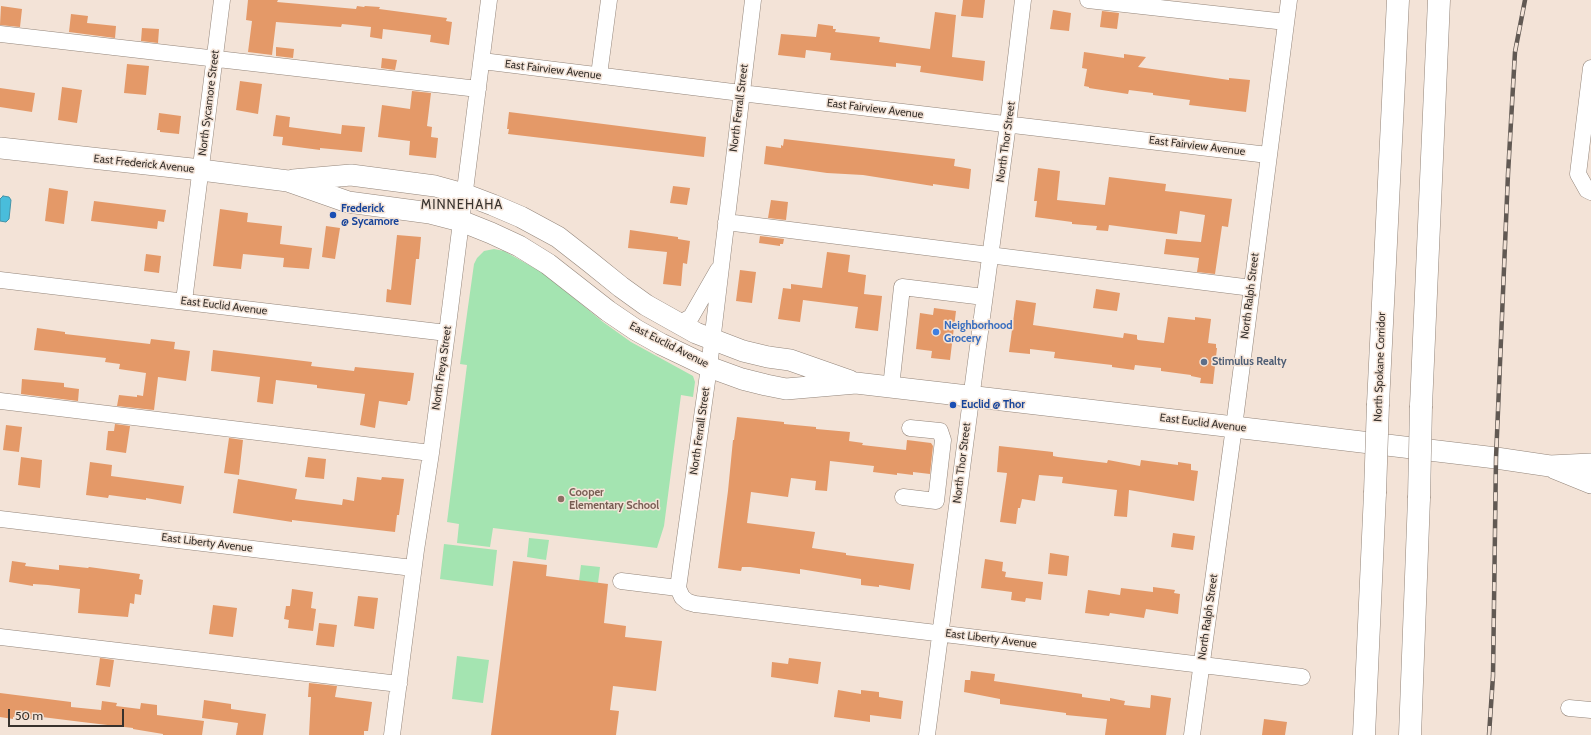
<!DOCTYPE html>
<style>
body{margin:0}
#map{position:relative;width:1591px;height:735px;overflow:hidden;background:#f3e3d7;font-family:Cabin,sans-serif}
canvas{display:block}
.scale{position:absolute;left:8px;top:709px;width:116px;height:18px;box-sizing:border-box;border:2px solid #38322d;border-top:0;padding-left:5px;font-size:12px;line-height:14px;white-space:nowrap;color:#38322d;-webkit-text-stroke:3px #f3e3d7;paint-order:stroke}
</style>
<div id="map">
<canvas width="1591" height="735"></canvas>
<div class="scale">50 m</div>
</div>
<script>
const c = document.querySelector('canvas').getContext('2d');
c.lineJoin = 'round';
function fillPath(path, color) {
  c.fillStyle = color;
  c.fill(path, 'evenodd');
}
function shape(rows) {
  const path = new Path2D();
  for (const r of rows) {
    path.moveTo(r[0], r[1]);
    for (let i = 2; i < r.length; i += 2) path.lineTo(r[i], r[i + 1]);
  }
  return path;
}
function stroke(path, color, width, dash) {
  c.strokeStyle = color;
  c.lineWidth = width;
  c.lineCap = dash ? 'butt' : 'round';
  c.setLineDash(dash || []);
  c.stroke(path);
}
function drawText(font, color, halo, rows, align = 'center') {
  c.font = font + ' Cabin,sans-serif';
  c.lineWidth = 3;
  c.setLineDash([]);
  c.textBaseline = 'middle';
  c.strokeStyle = halo;
  c.fillStyle = color;
  for (const [text, x, y, turn = 0] of rows) {
    c.save();
    c.translate(x, y);
    c.rotate((+turn || 0) * Math.PI / 180);
    c.textAlign = isNaN(turn) ? turn : align;
    if (halo) c.strokeText(text, 0, 0);
    c.fillText(text, 0, 0);
    c.restore();
  }
}
fillPath(shape([
 [494,249,504,251,545,274,603,322,631,342,693,376,695,382,693,397,681,395,664,526,657,548,493,528,490,547,457,543,459,524,447,522,467,365,460,364,474,264,477,258,484,251],
 [529,538,549,540,546,560,527,557],
 [444,544,497,550,493,586,440,579],
 [581,565,600,567,598,583,579,581],
 [457,656,489,660,483,703,452,699]
]), '#a4e4b1');
const water = shape([
 [3,196,9,197,11,200,9,219,6,222,0,221,0,199,3,196]
]);
fillPath(water, '#49bddb');
stroke(water, '#4493a7', 1);
fillPath(shape([
 [248,0,278,0,277,2,356,9,357,6,364,7,365,6,380,7,379,9,447,18,446,21,452,22,449,45,430,42,431,35,383,29,382,39,370,37,371,27,342,24,341,27,276,22,272,55,248,52,252,21,246,20],
 [963,0,985,0,983,18,961,16],
 [1,6,22,9,20,27,0,25],
 [1053,10,1071,13,1069,31,1050,29],
 [1102,11,1119,13,1117,29,1100,27],
 [935,12,956,15,952,57,985,61,983,81,920,72,921,66,896,63,896,67,830,60,831,53,806,50,805,58,778,55,781,34,816,37,818,24,833,26,833,29,836,29,835,32,880,37,879,42,930,49],
 [71,14,88,16,87,23,116,26,115,38,69,32],
 [142,28,159,29,158,43,141,41],
 [276,47,294,49,293,58,276,56],
 [1084,52,1124,58,1124,54,1146,57,1138,67,1229,80,1229,78,1250,80,1246,112,1189,105,1190,100,1153,95,1153,93,1129,90,1128,94,1089,88,1089,87,1084,86,1087,69,1082,68],
 [382,58,397,60,395,70,381,68],
 [127,64,149,66,146,95,124,93],
 [240,81,262,84,258,114,236,110],
 [62,87,82,90,77,123,58,120],
 [0,88,35,93,32,112,0,107],
 [412,91,431,93,427,126,432,127,431,137,438,138,436,158,409,155,410,141,378,137,382,105,410,109],
 [509,112,706,137,704,157,508,134,509,129,507,129],
 [159,113,181,116,179,134,160,132,160,130,157,130],
 [276,115,290,117,289,127,341,134,342,125,365,127,362,152,320,148,320,150,282,145,283,137,273,136],
 [784,139,955,159,954,166,971,169,969,189,933,184,933,186,863,175,827,173,764,164,766,146,781,148,781,145,783,146],
 [1038,168,1060,171,1057,200,1105,205,1109,177,1166,184,1165,191,1232,199,1228,227,1222,226,1215,274,1197,272,1199,258,1164,254,1166,239,1201,242,1205,215,1180,211,1177,234,1109,225,1108,231,1096,230,1097,226,1072,224,1072,222,1035,217,1037,201,1034,201],
 [673,186,690,188,687,205,670,203],
 [49,188,68,191,64,224,45,221],
 [771,200,788,202,786,220,768,218],
 [94,201,166,210,164,222,158,221,157,229,91,221],
 [220,209,248,213,247,222,282,226,280,244,312,248,309,269,283,267,284,258,243,254,241,269,213,266],
 [326,226,340,228,335,259,322,257],
 [630,230,678,237,678,239,690,241,687,264,683,263,681,286,663,284,667,252,628,248],
 [397,235,421,237,419,259,416,259,411,305,386,302,387,289,391,290],
 [760,236,784,239,783,244,780,244,780,246,759,243],
 [827,252,850,255,848,272,866,275,864,294,882,296,878,331,855,328,858,307,803,300,800,322,778,319,783,288,791,289,791,284,822,288],
 [146,254,161,256,159,273,144,271],
 [740,270,756,272,752,303,736,301],
 [1096,289,1120,293,1117,311,1093,308],
 [1016,300,1036,303,1033,325,1116,337,1123,338,1124,333,1137,335,1137,339,1138,340,1164,343,1168,317,1195,320,1195,317,1211,319,1208,343,1216,344,1216,348,1217,348,1213,384,1200,383,1201,378,1191,376,1191,375,1161,371,1161,368,1135,365,1134,370,1112,367,1112,365,1054,358,1055,352,1030,349,1030,354,1009,352],
 [934,308,956,311,950,360,931,358,932,351,916,349,920,313,933,315],
 [37,328,65,332,65,334,150,344,151,339,175,342,174,349,190,351,186,381,158,377,154,410,117,406,119,395,137,397,137,395,143,396,146,373,119,369,120,364,105,362,106,358,34,350],
 [213,350,312,362,311,366,354,371,355,367,414,373,410,401,408,401,407,405,379,401,375,428,360,425,365,394,317,388,317,385,276,380,273,404,257,402,260,377,211,371],
 [22,379,64,383,64,387,79,389,78,401,21,394],
 [737,417,784,422,784,424,816,427,816,429,850,432,849,441,863,443,862,445,906,450,907,440,931,443,933,446,930,474,913,472,913,475,897,473,897,475,873,472,874,466,830,461,827,491,815,490,816,481,791,478,788,497,751,492,747,523,815,532,812,548,846,553,846,555,914,564,910,590,879,585,879,587,861,585,861,579,800,569,800,574,750,567,742,567,741,571,718,568,728,491,733,440,734,440],
 [115,424,130,426,126,453,106,450,108,431,114,431],
 [6,425,22,427,19,452,3,450],
 [229,438,243,440,239,475,224,473],
 [999,446,1053,452,1053,456,1058,457,1107,463,1108,460,1140,466,1141,460,1178,465,1178,462,1191,464,1191,470,1198,471,1194,501,1129,490,1127,517,1114,516,1117,490,1062,483,1063,477,1039,475,1035,501,1022,499,1020,508,1018,508,1016,524,1000,522,1007,473,997,472],
 [21,457,42,460,40,488,18,485],
 [308,457,326,459,324,479,305,477],
 [90,462,112,465,111,476,184,486,181,504,146,498,146,500,109,495,108,498,86,495],
 [357,477,381,480,382,477,404,479,399,515,397,515,395,532,292,520,292,522,233,513,238,479,297,489,295,499,342,505,343,499,354,501],
 [1173,533,1195,536,1193,550,1171,547],
 [1050,553,1069,556,1067,576,1048,574],
 [985,559,1003,562,1002,571,1006,572,1005,577,1043,582,1041,600,1026,598,1025,602,1011,600,1012,592,981,588],
 [12,561,26,563,25,566,59,570,59,565,88,568,89,567,140,574,139,579,143,580,141,595,135,594,134,604,130,603,128,617,78,613,80,589,48,585,33,584,33,586,9,582],
 [513,561,547,565,546,576,608,584,604,623,626,626,625,637,662,641,656,691,613,686,610,710,619,711,616,735,491,735],
 [1153,587,1175,590,1174,593,1180,594,1178,614,1146,609,1144,618,1110,613,1109,616,1085,613,1088,590,1120,595,1121,588,1153,592],
 [292,589,313,592,311,608,316,609,313,631,288,628,289,620,284,619,286,606,290,606],
 [358,596,378,598,374,629,354,626],
 [213,605,237,608,233,637,209,634],
 [319,623,337,625,334,647,316,645],
 [100,658,114,660,110,687,96,685],
 [789,658,821,662,818,684,771,677,772,662,788,664],
 [971,671,995,674,994,681,1082,694,1082,697,1110,701,1110,698,1125,701,1124,705,1150,708,1151,695,1171,698,1166,735,1105,735,1107,719,1066,715,1066,713,1000,704,1000,699,964,692,965,680,970,680],
 [309,683,337,686,335,697,372,702,368,731,364,731,364,735,309,735,311,697,308,697],
 [838,690,861,694,861,690,879,692,879,697,903,701,901,719,870,715,870,722,834,717],
 [0,693,71,702,71,707,101,710,102,701,117,703,116,706,140,709,141,703,157,705,157,715,204,721,202,735,163,735,163,734,133,729,133,728,82,722,42,717,42,720,13,717,13,719,0,717],
 [204,700,231,704,231,709,266,714,263,735,236,735,238,723,202,718],
 [1264,719,1287,722,1285,735,1262,735]
]), '#e49968');
const minor = shape([
 [753,0,709,367,678,588,682,597,688,602,695,604,1302,677],
 [1088,0,1286,22],
 [0,34,478,89],
 [482,61,741,93,1268,155],
 [1591,68,1578,174,1587,190,1591,192],
 [599,75,609,0],
 [726,222,1252,288],
 [0,280,447,333],
 [184,301,222,0],
 [673,321,684,321,691,317,718,270],
 [891,387,902,287,984,297],
 [0,401,431,453],
 [903,497,936,501,943,440,940,431,910,428],
 [0,519,413,568],
 [621,581,678,588],
 [0,637,399,684],
 [1569,708,1591,710],
 [392,735,416,550,431,453,447,333,489,0],
 [927,735,975,369,1008,124,1023,0],
 [1192,735,1234,427,1289,0]
]);
const major = shape([
 [0,148,201,170,288,181,348,202,430,213,461,221,491,233,519,246,548,264,608,311,636,330,661,344,709,367,742,379,766,385,786,389,856,383,1303,435,1496,458,1550,466,1591,464],
 [293,180,351,175,435,186,464,194,493,205,521,217,558,237,590,262,621,287,646,305,696,333,743,351,768,357,790,360,850,381],
 [1554,468,1591,483]
]);
const highway = shape([
 [1378,404,1398,0],
 [1421,406,1439,0],
 [1364,735,1375,493],
 [1410,735,1419,498]
]);
stroke(minor, '#93857a', 17);
stroke(major, '#93857a', 22);
stroke(highway, '#93857a', 23);
stroke(minor, '#fff', 16);
stroke(major, '#fff', 21);
stroke(highway, '#fff', 22);
const rail = shape([
 [1489,735,1493,676,1496,458,1508,174,1515,52,1525,0]
]);
stroke(rail, '#615953', 4.5);
stroke(rail, '#f3e3d7', 3, [9]);
const highwayBridge = shape([
 [1375,493,1378,404],
 [1419,498,1421,406]
]);
stroke(highwayBridge, '#93857a', 23, []);
stroke(highwayBridge, '#fff', 22);
for (const [x, y, r, color] of [
 [333,215,4,"#1a4fb4"],
 [936,332,4,"#3f7fe0"],
 [1204,362,4,"#5c6f8a"],
 [953,405,4,"#1a4fb4"],
 [561,499,4,"#8d6e63"]
]) {
  const dot = new Path2D();
  dot.arc(x, y, r, 0, 2 * Math.PI);
  c.fillStyle = color;
  c.fill(dot);
  stroke(dot, '#f3e3d7', 1.5);
}
drawText('11px', '#38322d', '#f3e3d7', [
 ["East Fairview Avenue",553,70,7],
 ["North Sycamore Street",209,103,-83],
 ["North Ferrall Street",739,108,-83],
 ["East Fairview Avenue",875,109,7],
 ["North Thor Street",1006,142,-82],
 ["East Fairview Avenue",1197,146,7],
 ["East Frederick Avenue",144,164,6],
 ["North Ralph Street",1250,296,-83],
 ["East Euclid Avenue",224,306,7],
 ["East Euclid Avenue",669,345,27],
 ["North Spokane Corridor",1380,367,-88],
 ["North Freya Street",442,368,-82],
 ["East Euclid Avenue",1203,423,7],
 ["North Ferrall Street",700,431,-82],
 ["North Thor Street",962,463,-83],
 ["East Liberty Avenue",207,543,7],
 ["North Ralph Street",1208,617,-82],
 ["East Liberty Avenue",991,639,7]
]);
drawText('bold 11px', '#164399', '#f3e3d7', [
 ["Frederick",341,209],
 ["@ Sycamore",341,222],
 ["Euclid @ Thor",961,405]
], 'left');
drawText('bold 11px', '#366cbe', '#f3e3d7', [
 ["Neighborhood",944,326],
 ["Grocery",944,339]
], 'left');
drawText('bold 11px', '#4e5e75', '#f3e3d7', [
 ["Stimulus Realty",1212,362]
], 'left');
drawText('bold 11px', '#785e54', '#f3e3d7', [
 ["Cooper",569,493],
 ["Elementary School",569,506]
], 'left');
c.letterSpacing = '1px';
drawText('13px', '#38322d', '#f3e3d7', [
 ["MINNEHAHA",462,205]
]);
c.letterSpacing = '0px';
</script>
